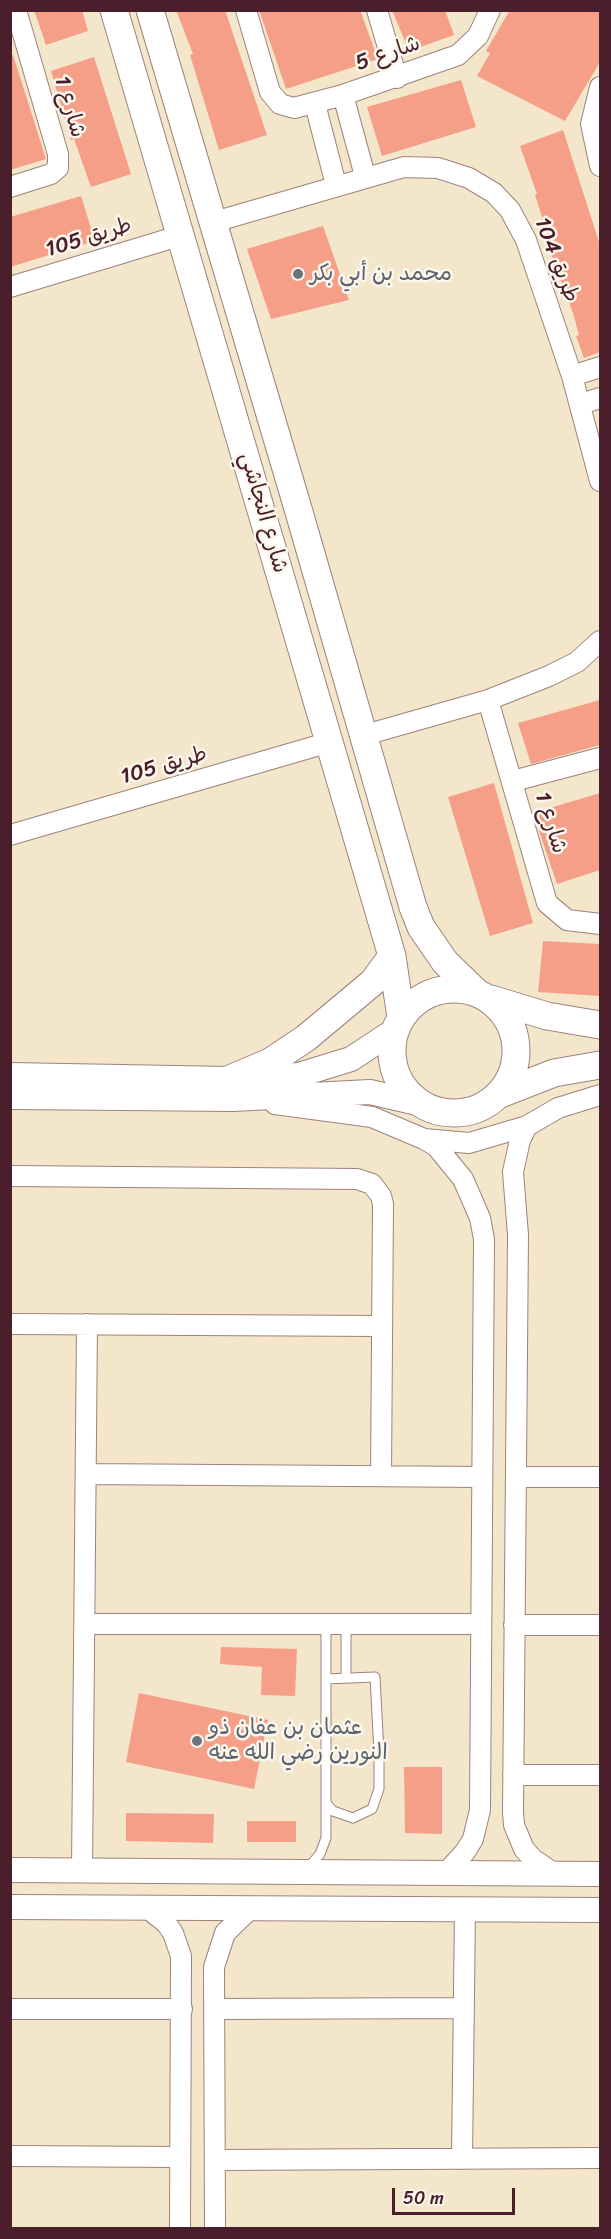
<!DOCTYPE html>
<meta charset="utf-8">
<style>
body{margin:0}
#map{position:relative;width:611px;height:2239px;overflow:hidden;background:#f3e6cb;font-family:Sriracha,sans-serif}
canvas{display:block}
.frame{position:absolute;inset:0;border:12px solid #4a1f2b;pointer-events:none}
.scale{position:absolute;left:392px;top:2188px;width:123px;height:27px;box-sizing:border-box;border:3px solid #4a1f2b;border-top:0;padding-left:8px;font-size:18px;line-height:21px;white-space:nowrap;color:#4a1f2b;-webkit-text-stroke:4px #fbf7ec;paint-order:stroke}
</style>
<div id="map">
<canvas width="611" height="2239"></canvas>
<div class="frame"></div>
<div class="scale">50 m</div>
</div>
<script>
const c = document.querySelector('canvas').getContext('2d');
c.lineJoin = 'round';
function fillPath(path, color) {
  c.fillStyle = color;
  c.fill(path, 'evenodd');
}
function shape(rows) {
  const path = new Path2D();
  for (const r of rows) {
    if (r.length === 3) {
      path.moveTo(r[0] + r[2], r[1]);
      path.arc(r[0], r[1], r[2], 0, 2 * Math.PI);
      continue;
    }
    path.moveTo(r[0], r[1]);
    for (let i = 2; i < r.length; i += 2) path.lineTo(r[i], r[i + 1]);
  }
  return path;
}
function stroke(path, color, width, dash) {
  c.strokeStyle = color;
  c.lineWidth = width;
  c.lineCap = dash ? 'butt' : 'round';
  c.setLineDash(dash || []);
  c.stroke(path);
}
function drawText(font, color, halo, rows, align = 'center') {
  c.font = font + ' Sriracha,"Playpen Sans Arabic",sans-serif';
  c.lineWidth = 5;
  c.setLineDash([]);
  c.textBaseline = 'middle';
  c.strokeStyle = halo;
  c.fillStyle = color;
  for (const [text, x, y, turn = 0] of rows) {
    c.save();
    c.translate(x, y);
    c.rotate((+turn || 0) * Math.PI / 180);
    c.textAlign = isNaN(turn) ? turn : align;
    if (halo) c.strokeText(text, 0, 0);
    c.fillText(text, 0, 0);
    c.restore();
  }
}
fillPath(shape([
 [34,10,82,10,88,31,46,45],
 [176,10,225,10,267,135,219,150,190,55,193,54],
 [259,10,360,10,378,59,286,89],
 [392,10,445,10,454,35,409,51],
 [510,10,600,10,600,62,565,121,477,76,490,53,486,51],
 [10,55,13,55,46,159,10,170],
 [94,57,131,174,91,187,74,139,71,140,51,71],
 [461,80,476,127,382,156,367,107],
 [563,130,600,245,600,352,584,358,576,336,579,335,573,313,547,243,550,242,535,195,537,194,520,146],
 [81,196,95,241,10,267,10,217],
 [323,226,349,300,271,319,247,249],
 [600,700,600,745,531,764,518,723],
 [494,783,533,923,490,936,448,797],
 [600,793,600,870,557,884,533,813],
 [543,941,600,944,600,996,538,992],
 [221,1647,297,1649,295,1696,261,1695,262,1667,220,1664],
 [139,1693,268,1720,254,1789,126,1762],
 [404,1767,442,1767,442,1834,405,1833],
 [126,1813,214,1814,213,1843,126,1841],
 [247,1821,296,1821,296,1842,247,1842]
]), '#f59f88');
const service = shape([
 [346,1678,346,1624],
 [326,1679,375,1677,379,1753,379,1789,372,1809,353,1818,333,1811,326,1803],
 [308,1868,320,1854,326,1838,326,1624]
]);
const minor = shape([
 [246,10,270,92,280,104,294,108,343,95,458,55,478,36,490,10],
 [377,10,397,78],
 [600,87,591,124,600,166],
 [343,95,365,176],
 [315,104,336,185],
 [10,187,51,174,58,168,58,154,16,10],
 [214,222,404,167,438,168,469,178,494,193,510,210,526,240,572,376,600,481],
 [10,287,182,235],
 [572,376,600,367],
 [581,404,600,398],
 [488,700,547,903,567,920,600,924],
 [365,735,488,700,549,676,577,662,600,641],
 [513,781,600,758],
 [10,835,330,742],
 [275,1104,372,1117,424,1139,469,1143,527,1126,558,1108,600,1095],
 [527,1126,520,1140,513,1172,518,1235,513,1812,514,1825,524,1849,533,1859,555,1874],
 [424,1139,436,1146,463,1179,480,1218,484,1239,480,1810,473,1839,465,1852,445,1874],
 [10,1176,357,1179,372,1184,381,1196,383,1204,381,1476],
 [10,1324,382,1326],
 [86,1474,482,1477],
 [516,1477,600,1477],
 [84,1624,481,1624],
 [514,1625,600,1625],
 [513,1775,600,1775],
 [82,1871,87,1324],
 [147,1908,166,1923,173,1933,181,1956,180,2228],
 [10,2009,182,2009],
 [214,2009,464,2008],
 [10,2156,180,2157],
 [462,2159,465,1909],
 [215,2160,600,2158],
 [215,2228,214,1967,225,1933,251,1908]
]);
const tertiary = shape([
 [10,1075,230,1079,299,1075,351,1059,395,1030],
 [10,1097,233,1099,370,1092,422,1104],
 [10,1870,600,1874],
 [10,1907,600,1910]
]);
const secondary = shape([
 [114,10,392,956,401,1018],
 [150,10,299,512,413,907,421,927,445,962,476,992],
 [454,1051,62],
 [491,999,547,1016,600,1025],
 [230,1079,270,1062,306,1038,373,982,392,956],
 [498,1095,554,1073,600,1065]
]);
stroke(service, '#9e827b', 11);
stroke(minor, '#9e827b', 22);
stroke(tertiary, '#9e827b', 26);
stroke(secondary, '#9e827b', 29);
stroke(service, '#fff', 9);
stroke(minor, '#fff', 20);
stroke(tertiary, '#fff', 24);
stroke(secondary, '#fff', 27);
for (const [x, y, r, color] of [
 [298,274,6,"#6b7280"],
 [197,1741,6,"#6b7280"]
]) {
  const dot = new Path2D();
  dot.arc(x, y, r, 0, 2 * Math.PI);
  c.fillStyle = color;
  c.fill(dot);
  stroke(dot, '#fbf7ec', 2);
}
drawText('22px', '#4a1f2b', '#fbf7ec', [
 ["شارع 5",388,54,-19],
 ["شارع 1",69,107,74],
 ["طريق 105",89,238,-17],
 ["طريق 104",556,260,69],
 ["شارع النجاشي",263,513,74],
 ["طريق 105",164,766,-16],
 ["شارع 1",550,823,73]
]);
drawText('22px', '#5b616d', '#fbf7ec', [
 ["محمد بن أبي بكر",310,274],
 ["عثمان بن عفان ذو",209,1728],
 ["النورين رضي الله عنه",209,1753]
], 'left');
</script>
